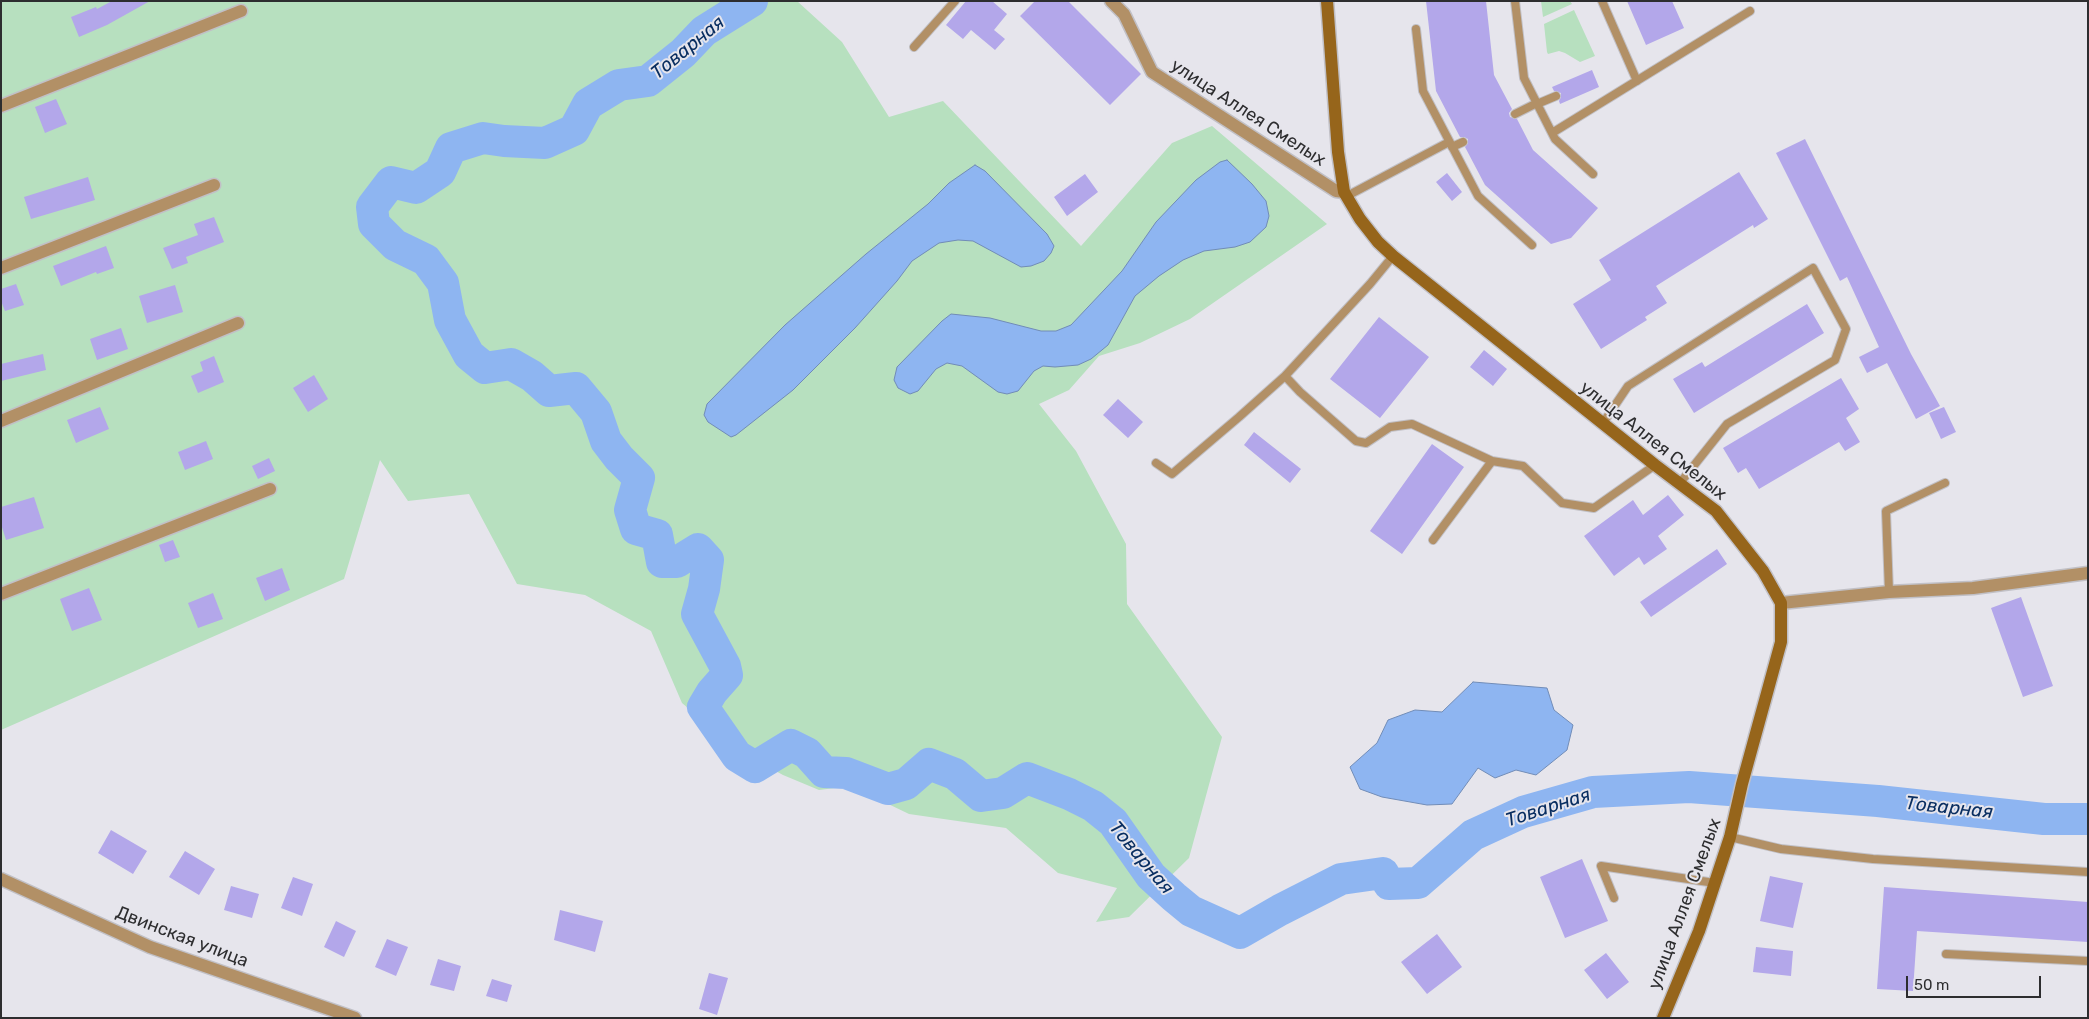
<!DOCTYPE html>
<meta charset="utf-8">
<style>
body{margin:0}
#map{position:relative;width:2089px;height:1019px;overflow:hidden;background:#e6e5ec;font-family:Rubik,sans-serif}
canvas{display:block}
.frame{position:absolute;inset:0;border:2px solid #2d2d2f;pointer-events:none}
.scale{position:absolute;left:1906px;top:976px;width:135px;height:22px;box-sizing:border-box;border:2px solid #2d2d2f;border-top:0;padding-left:6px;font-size:15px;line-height:18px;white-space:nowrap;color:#2d2d2f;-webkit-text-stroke:4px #e6e5ec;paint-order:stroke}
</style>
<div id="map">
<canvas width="2089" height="1019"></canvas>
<div class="frame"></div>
<div class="scale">50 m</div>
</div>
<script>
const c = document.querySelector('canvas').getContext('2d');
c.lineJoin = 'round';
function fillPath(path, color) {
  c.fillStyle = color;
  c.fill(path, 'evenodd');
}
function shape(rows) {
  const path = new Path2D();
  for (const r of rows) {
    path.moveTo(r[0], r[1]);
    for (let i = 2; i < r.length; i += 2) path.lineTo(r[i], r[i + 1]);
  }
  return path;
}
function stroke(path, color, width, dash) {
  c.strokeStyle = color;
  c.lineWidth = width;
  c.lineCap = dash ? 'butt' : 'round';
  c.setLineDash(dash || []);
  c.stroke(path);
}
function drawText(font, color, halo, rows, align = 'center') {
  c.font = font + ' Rubik,sans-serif';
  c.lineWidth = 4;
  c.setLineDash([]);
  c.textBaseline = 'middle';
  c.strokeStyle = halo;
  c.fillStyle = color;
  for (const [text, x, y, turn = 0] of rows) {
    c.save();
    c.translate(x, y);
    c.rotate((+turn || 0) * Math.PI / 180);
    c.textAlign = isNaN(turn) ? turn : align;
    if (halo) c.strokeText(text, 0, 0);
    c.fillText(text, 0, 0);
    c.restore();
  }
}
fillPath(shape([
 [1,1,797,1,842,42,889,117,943,101,1081,246,1172,143,1212,126,1327,224,1190,319,1140,343,1099,356,1069,390,1039,404,1076,451,1126,544,1127,604,1222,737,1189,858,1129,917,1096,922,1117,888,1058,873,1006,828,909,814,851,786,819,790,783,775,739,751,682,703,651,631,585,595,517,584,469,494,408,501,380,460,344,579,1,730],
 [1541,1,1570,1,1572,4,1543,17],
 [1574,10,1595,56,1580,62,1565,53,1559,51,1548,54,1547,52,1544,24]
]), '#b7e0bf');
const water = shape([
 [1227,160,1252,184,1266,201,1269,216,1266,227,1250,242,1235,247,1204,251,1183,260,1159,276,1135,296,1108,345,1091,359,1078,365,1055,367,1043,366,1034,371,1018,391,1007,394,998,392,962,366,947,363,936,369,918,391,910,394,898,388,894,380,897,367,942,321,951,314,990,318,1041,331,1056,331,1071,325,1122,271,1156,222,1196,180,1220,162,1227,160],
 [975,165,985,171,1047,234,1054,246,1051,253,1044,261,1031,266,1021,267,973,241,958,240,939,243,912,261,897,281,855,328,793,390,736,435,731,437,708,422,704,415,707,404,785,325,866,254,928,204,949,183,975,165],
 [1473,682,1547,688,1554,710,1573,725,1567,750,1536,775,1516,770,1495,778,1478,768,1452,804,1427,805,1382,797,1360,789,1350,767,1377,743,1388,720,1415,710,1442,712,1473,682]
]);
fillPath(water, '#8eb5f1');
stroke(water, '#718cb7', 1);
stroke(shape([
 [752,1,704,31,683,53,648,81,619,85,588,104,574,130,545,143,504,141,483,138,451,148,440,172,416,188,391,182,372,207,374,224,395,245,426,260,443,283,450,320,469,355,485,368,511,364,532,376,549,391,576,388,596,412,606,441,619,458,639,478,630,510,636,529,657,535,662,562,677,562,698,549,708,560,704,589,697,614,725,666,727,675,712,692,703,707,737,756,755,767,791,745,807,753,824,772,846,773,888,789,906,784,929,764,955,774,981,796,1003,793,1027,778,1069,794,1093,806,1113,822,1151,876,1174,897,1191,911,1240,933,1280,910,1341,879,1383,873,1389,884,1418,883,1473,835,1523,812,1593,792,1689,787,1878,801,2044,819,2088,819]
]), '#8eb5f1', 32);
fillPath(shape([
 [112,1,150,1,107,25,79,37,71,17,96,7,97,9],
 [966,1,992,1,1007,14,994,30,1005,39,995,50,971,30,963,39,946,25],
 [1035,1,1068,1,1141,74,1110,105,1020,16],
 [1426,1,1486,1,1494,75,1512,109,1509,113,1510,117,1517,119,1533,150,1598,208,1571,238,1551,244,1485,185,1465,147,1468,143,1468,139,1464,137,1460,137,1436,91],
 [1627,1,1672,1,1684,28,1646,45],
 [1592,70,1599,87,1560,104,1559,101,1561,97,1561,93,1554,91,1552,87],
 [56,99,67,124,45,133,35,107],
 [1805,139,1911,354,1940,406,1916,419,1887,363,1867,373,1859,357,1879,347,1847,277,1840,281,1776,153],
 [1739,172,1768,219,1754,228,1753,225,1656,286,1667,303,1645,317,1647,320,1601,349,1573,304,1611,280,1599,260],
 [1447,173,1462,192,1452,201,1436,182],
 [1085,174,1098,192,1067,216,1054,197],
 [88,177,95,200,31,219,24,197],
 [214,217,224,242,186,257,188,263,172,269,163,248,198,235,194,224],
 [106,246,114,268,97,274,96,272,61,286,53,266],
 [16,284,24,305,5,311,1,301,1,289],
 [175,285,183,312,147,323,139,296],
 [1807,304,1824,333,1694,413,1673,379,1702,362,1705,367],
 [1379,317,1429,357,1380,418,1330,379],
 [121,328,128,349,97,360,90,339],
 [1484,350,1507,369,1493,386,1470,367],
 [43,354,46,370,1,381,1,364],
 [214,356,224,382,198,393,191,376,203,371,200,362],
 [314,375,328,399,308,412,293,388],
 [1841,378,1859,409,1846,418,1860,442,1845,451,1839,442,1759,489,1746,468,1738,473,1723,448],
 [1118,399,1143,422,1128,438,1103,415],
 [100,407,109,429,76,443,67,420],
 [1944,407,1956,432,1941,439,1929,413],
 [1254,432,1301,469,1290,483,1244,445],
 [206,441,213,459,185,470,178,452],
 [1432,444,1464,467,1402,554,1370,531],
 [269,458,275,471,258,479,252,466],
 [1668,495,1684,515,1658,536,1667,549,1644,565,1639,557,1614,576,1584,536,1633,500,1643,515],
 [34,497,44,528,6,540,1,524,1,507],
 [173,540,180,557,165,562,159,545],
 [1717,549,1727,564,1651,617,1640,602],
 [282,568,290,590,265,601,256,578],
 [89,588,102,620,72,631,60,599],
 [213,593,223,619,198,628,188,603],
 [2021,597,2053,686,2023,697,1991,608],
 [111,830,147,851,133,874,98,853],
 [185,851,215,869,199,895,169,877],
 [1582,859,1608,921,1565,938,1540,877],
 [1770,876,1803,883,1793,928,1760,921],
 [293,877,313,884,302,916,281,908],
 [231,886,259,894,252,918,224,910],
 [1884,887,2088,902,2088,942,1917,931,1913,991,1877,989],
 [560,910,603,921,595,952,554,940],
 [336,921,356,931,344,957,324,947],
 [1437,934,1462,967,1427,994,1401,962],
 [387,939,408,947,396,976,375,967],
 [1756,947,1793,951,1791,976,1753,972],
 [1606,953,1629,982,1607,999,1584,970],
 [438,959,461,966,454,991,430,985],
 [709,973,728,978,717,1015,699,1009],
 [492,979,512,985,507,1002,486,996]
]), '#b3a7ea');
const service = shape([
 [1515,1,1524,78,1555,139,1593,174],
 [1602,1,1637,81],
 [1416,29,1423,91,1478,196,1532,245],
 [914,47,955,1],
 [1537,104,1556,96],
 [1515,114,1537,103],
 [1552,133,1750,11],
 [1452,147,1463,142],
 [1347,196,1449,142],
 [1285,376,1300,392,1356,441,1366,443,1390,427,1412,424,1492,461],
 [1603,423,1628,386,1813,268,1846,329,1835,360,1727,424,1680,483],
 [1156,463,1172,474,1239,417,1285,376,1370,284,1393,256],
 [1433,540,1492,461,1523,466,1562,503,1594,508,1655,465],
 [1889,592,1886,511,1945,483],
 [1730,837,1781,849,1873,859,2088,872],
 [1614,898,1601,866,1715,883],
 [1946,954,2088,961]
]);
const minor = shape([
 [1111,1,1124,14,1152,72,1336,191,1344,192],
 [1,106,241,11],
 [1,268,214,185],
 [1,421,238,323],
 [1,594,270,489],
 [1781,603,1889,592,1973,588,2088,573]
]);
const tertiary = shape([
 [1,879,150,947,355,1018]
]);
const secondary = shape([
 [1327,1,1338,152,1344,192,1360,219,1378,242,1393,256,1655,465,1716,511,1763,571,1781,603,1781,642,1742,784,1730,837,1699,931,1663,1018]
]);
stroke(service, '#c1c0c6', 10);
stroke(minor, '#c1c0c6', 15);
stroke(tertiary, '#c1c0c6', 15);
stroke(secondary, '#c1c0c6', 15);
stroke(service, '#b29066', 8);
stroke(minor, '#b29066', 12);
stroke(tertiary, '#b29066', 12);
stroke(secondary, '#96651b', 12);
drawText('18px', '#2d2d2f', '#e6e5ec', [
 ["улица Аллея Смелых",1248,113,33],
 ["улица Аллея Смелых",1653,441,38],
 ["улица Аллея Смелых",1685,904,-70],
 ["Двинская улица",182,937,21]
]);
drawText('italic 19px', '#092e61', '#e6e5ec', [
 ["Товарная",688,48,-39],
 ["Товарная",1548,808,-18],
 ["Товарная",1949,808,6],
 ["Товарная",1141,858,50]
]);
</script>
